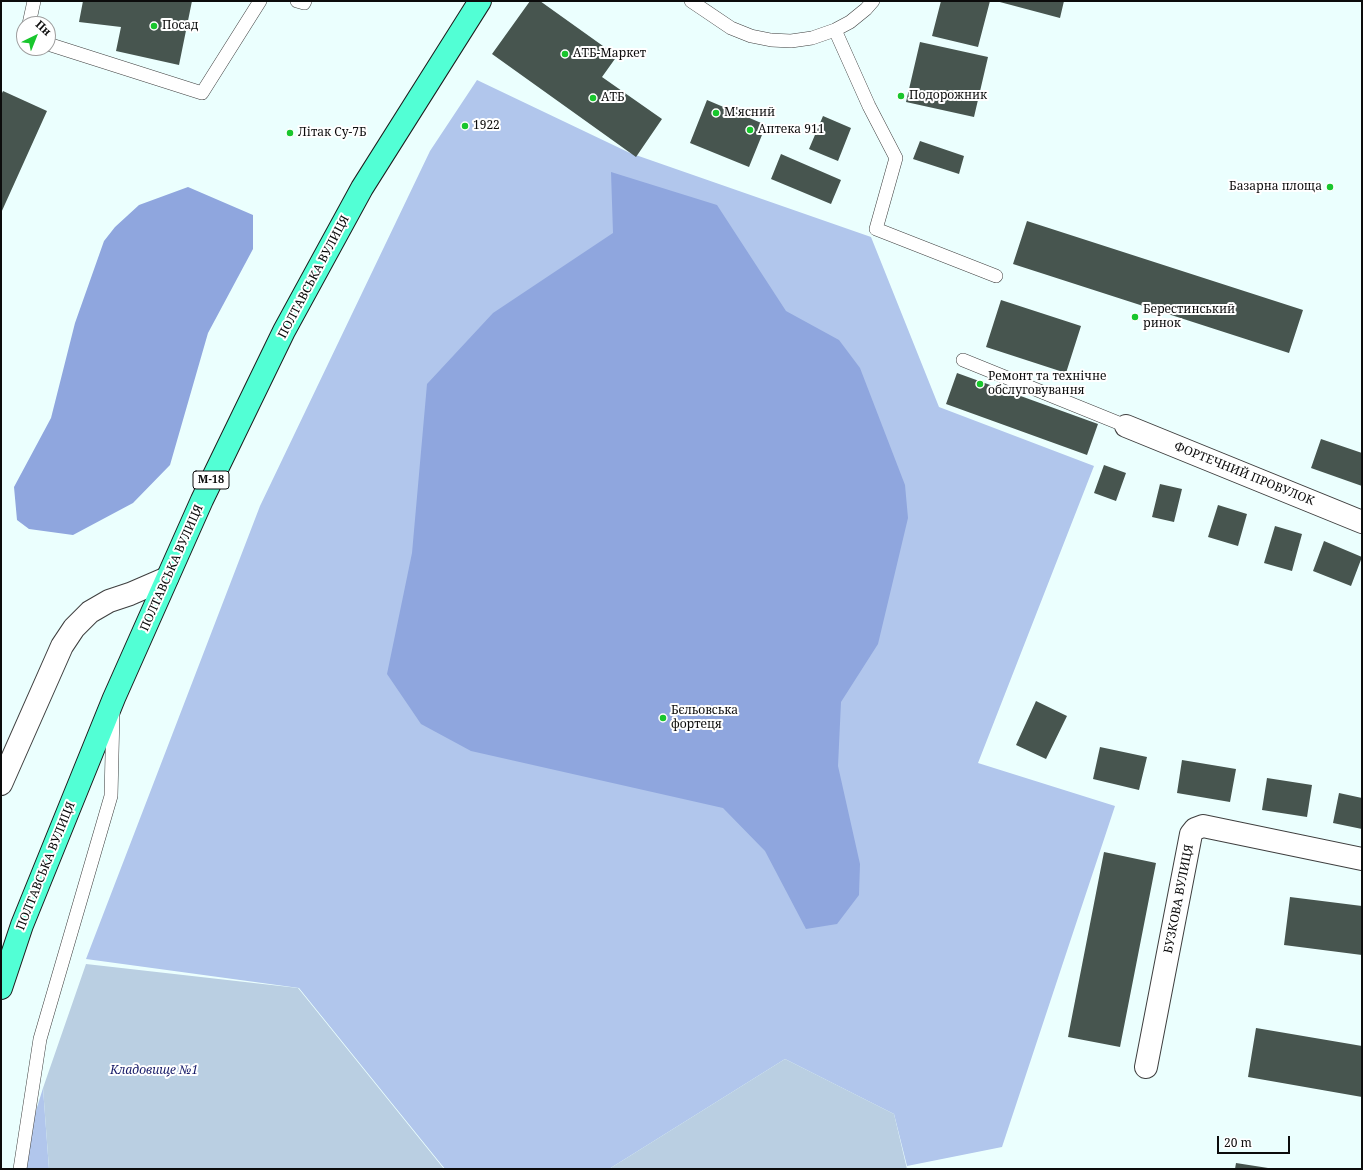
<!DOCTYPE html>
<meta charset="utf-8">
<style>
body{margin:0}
#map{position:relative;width:1363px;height:1170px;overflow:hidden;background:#ebfffe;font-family:"Noto Serif",serif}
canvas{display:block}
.frame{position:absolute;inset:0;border:2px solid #0c0c0c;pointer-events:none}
.north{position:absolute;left:16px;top:16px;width:40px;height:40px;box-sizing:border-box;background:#fff;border:1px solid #9e9e9e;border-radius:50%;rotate:43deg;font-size:11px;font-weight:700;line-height:16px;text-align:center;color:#0c0c0c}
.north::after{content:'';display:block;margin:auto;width:14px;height:18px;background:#19c62d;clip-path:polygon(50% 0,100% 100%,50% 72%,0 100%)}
.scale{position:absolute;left:1217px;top:1136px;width:73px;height:18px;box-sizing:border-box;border:2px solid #0c0c0c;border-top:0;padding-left:5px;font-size:12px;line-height:14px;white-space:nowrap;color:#0c0c0c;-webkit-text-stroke:3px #fff;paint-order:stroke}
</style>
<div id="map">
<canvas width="1363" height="1170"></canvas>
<div class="frame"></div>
<div class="north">Пн</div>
<div class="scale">20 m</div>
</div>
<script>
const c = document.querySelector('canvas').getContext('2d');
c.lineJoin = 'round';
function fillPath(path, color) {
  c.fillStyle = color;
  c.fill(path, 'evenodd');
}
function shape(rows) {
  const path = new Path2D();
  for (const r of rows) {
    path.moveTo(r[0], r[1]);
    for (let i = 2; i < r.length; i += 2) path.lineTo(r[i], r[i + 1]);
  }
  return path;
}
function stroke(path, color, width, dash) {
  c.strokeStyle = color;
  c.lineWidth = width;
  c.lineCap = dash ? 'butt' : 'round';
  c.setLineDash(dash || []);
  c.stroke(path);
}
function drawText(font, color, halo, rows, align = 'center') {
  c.font = font + ' "Noto Serif",serif';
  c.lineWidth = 4;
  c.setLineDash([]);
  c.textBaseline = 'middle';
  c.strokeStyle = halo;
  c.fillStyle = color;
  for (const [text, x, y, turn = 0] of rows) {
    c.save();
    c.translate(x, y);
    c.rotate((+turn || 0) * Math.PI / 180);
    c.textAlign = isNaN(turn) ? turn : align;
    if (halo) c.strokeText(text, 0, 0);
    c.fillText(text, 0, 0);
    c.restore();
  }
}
fillPath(shape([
 [477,80,630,153,871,237,939,407,1094,466,978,763,1115,806,1002,1147,907,1166,894,1114,785,1059,609,1169,445,1169,299,988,86,959,260,506,430,151],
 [43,1088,49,1169,18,1169]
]), '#b1c6ec');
fillPath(shape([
 [611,172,717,205,786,311,839,340,860,368,905,485,908,518,878,644,841,702,838,766,860,864,859,895,837,924,806,929,765,851,723,808,471,751,421,724,387,674,412,553,427,384,493,313,613,233],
 [188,187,253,215,253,249,208,333,170,465,133,503,73,535,29,529,17,520,14,487,51,418,75,323,104,241,115,227,139,205]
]), '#8fa6de');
fillPath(shape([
 [86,964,298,988,444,1169,49,1169,43,1088],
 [785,1059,894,1114,907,1169,609,1169]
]), '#bacfe2');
fillPath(shape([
 [83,1,192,1,179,65,116,51,121,27,79,22],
 [530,1,540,1,617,56,602,77,662,119,636,157,492,54],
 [941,1,990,1,978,47,932,36],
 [996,1,1064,1,1060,18],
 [920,42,988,57,974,117,906,102],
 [3,91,47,111,1,213,1,95],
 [707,100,766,125,749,167,690,143],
 [823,116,851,128,838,161,809,149],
 [920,141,964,156,959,174,913,159],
 [781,154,841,180,831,204,771,179],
 [1027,221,1303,310,1289,353,1013,264],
 [1001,300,1081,326,1066,373,986,347],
 [957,373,1098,424,1087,455,946,404],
 [1321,439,1362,453,1362,486,1311,468],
 [1104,465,1126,473,1116,501,1094,493],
 [1160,484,1182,489,1174,522,1152,517],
 [1218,505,1247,514,1238,546,1208,537],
 [1275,526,1302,534,1292,571,1264,563],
 [1324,541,1362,557,1351,586,1313,571],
 [1036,701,1067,716,1046,759,1016,745],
 [1100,747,1147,757,1139,790,1093,779],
 [1182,760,1236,769,1230,802,1177,793],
 [1267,778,1312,785,1307,817,1262,810],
 [1339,793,1362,798,1362,829,1333,823],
 [1104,852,1156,863,1120,1047,1068,1037],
 [1290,897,1362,906,1362,955,1284,945],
 [1256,1028,1362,1046,1362,1097,1248,1077],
 [1236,1163,1268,1168,1268,1169,1235,1169]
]), '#47554f');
const service = shape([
 [297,1,304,3,305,1],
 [691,1,731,28,751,36,771,40,791,41,812,38,835,30,850,22,866,9,873,1],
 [29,24,34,1],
 [835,30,869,106,896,158,876,229,996,276],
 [48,44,202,93,260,1],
 [963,360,1126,426],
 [20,1169,40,1039,111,796,113,713]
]);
const minor = shape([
 [1126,426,1362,522],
 [1,784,62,646,74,628,90,612,109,601,130,594,167,578],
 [1146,1067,1191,834,1195,829,1203,826,1362,859]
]);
const trunk = shape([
 [1,988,22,925,114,698,202,500,284,331,362,188,480,1]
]);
stroke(service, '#3f3f3f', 14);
stroke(minor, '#3f3f3f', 24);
stroke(trunk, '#1d1d1d', 24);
stroke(service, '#fff', 13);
stroke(minor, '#fff', 22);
stroke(trunk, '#52ffd5', 22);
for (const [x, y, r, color] of [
 [154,26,4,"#19c62d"],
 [565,54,4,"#19c62d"],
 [901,96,4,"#19c62d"],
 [593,98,4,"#19c62d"],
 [716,113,4,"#19c62d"],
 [465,126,4,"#19c62d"],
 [750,130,4,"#19c62d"],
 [290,133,4,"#19c62d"],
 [1330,187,4,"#19c62d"],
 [1135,317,4,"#19c62d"],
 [980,384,4,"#19c62d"],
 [663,718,4,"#19c62d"]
]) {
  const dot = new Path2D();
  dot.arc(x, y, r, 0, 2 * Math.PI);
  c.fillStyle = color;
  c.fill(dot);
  stroke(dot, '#fff', 1.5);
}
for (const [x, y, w] of [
 [211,480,36]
]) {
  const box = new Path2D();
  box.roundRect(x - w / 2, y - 9, w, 18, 3);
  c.fillStyle = '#fff';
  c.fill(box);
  stroke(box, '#0c0c0c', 1);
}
drawText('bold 11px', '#0c0c0c', null, [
 ["М-18",211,480]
]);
drawText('12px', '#0c0c0c', '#fff', [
 ["Посад",162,26],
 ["АТБ-Маркет",573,54],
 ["Подорожник",909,96],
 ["АТБ",601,98],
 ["М'ясний",724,113],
 ["1922",473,126],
 ["Аптека 911",758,130],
 ["Літак Су-7Б",298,133],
 ["Базарна площа",1322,187,"right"],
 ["Берестинський",1143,310],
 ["ринок",1143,324],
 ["Ремонт та технічне",988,377],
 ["обслуговування",988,391],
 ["Бєльовська",671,711],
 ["фортеця",671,725]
], 'left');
drawText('12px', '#0c0c0c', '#fff', [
 ["ПОЛТАВСЬКА ВУЛИЦЯ",314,277,-62],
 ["ФОРТЕЧНИЙ ПРОВУЛОК",1244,474,22],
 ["ПОЛТАВСЬКА ВУЛИЦЯ",172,568,-66],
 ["ПОЛТАВСЬКА ВУЛИЦЯ",46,866,-68],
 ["БУЗКОВА ВУЛИЦЯ",1179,899,-79]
]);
drawText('italic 12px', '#171b68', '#fff', [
 ["Кладовище №1",154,1071]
]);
</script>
